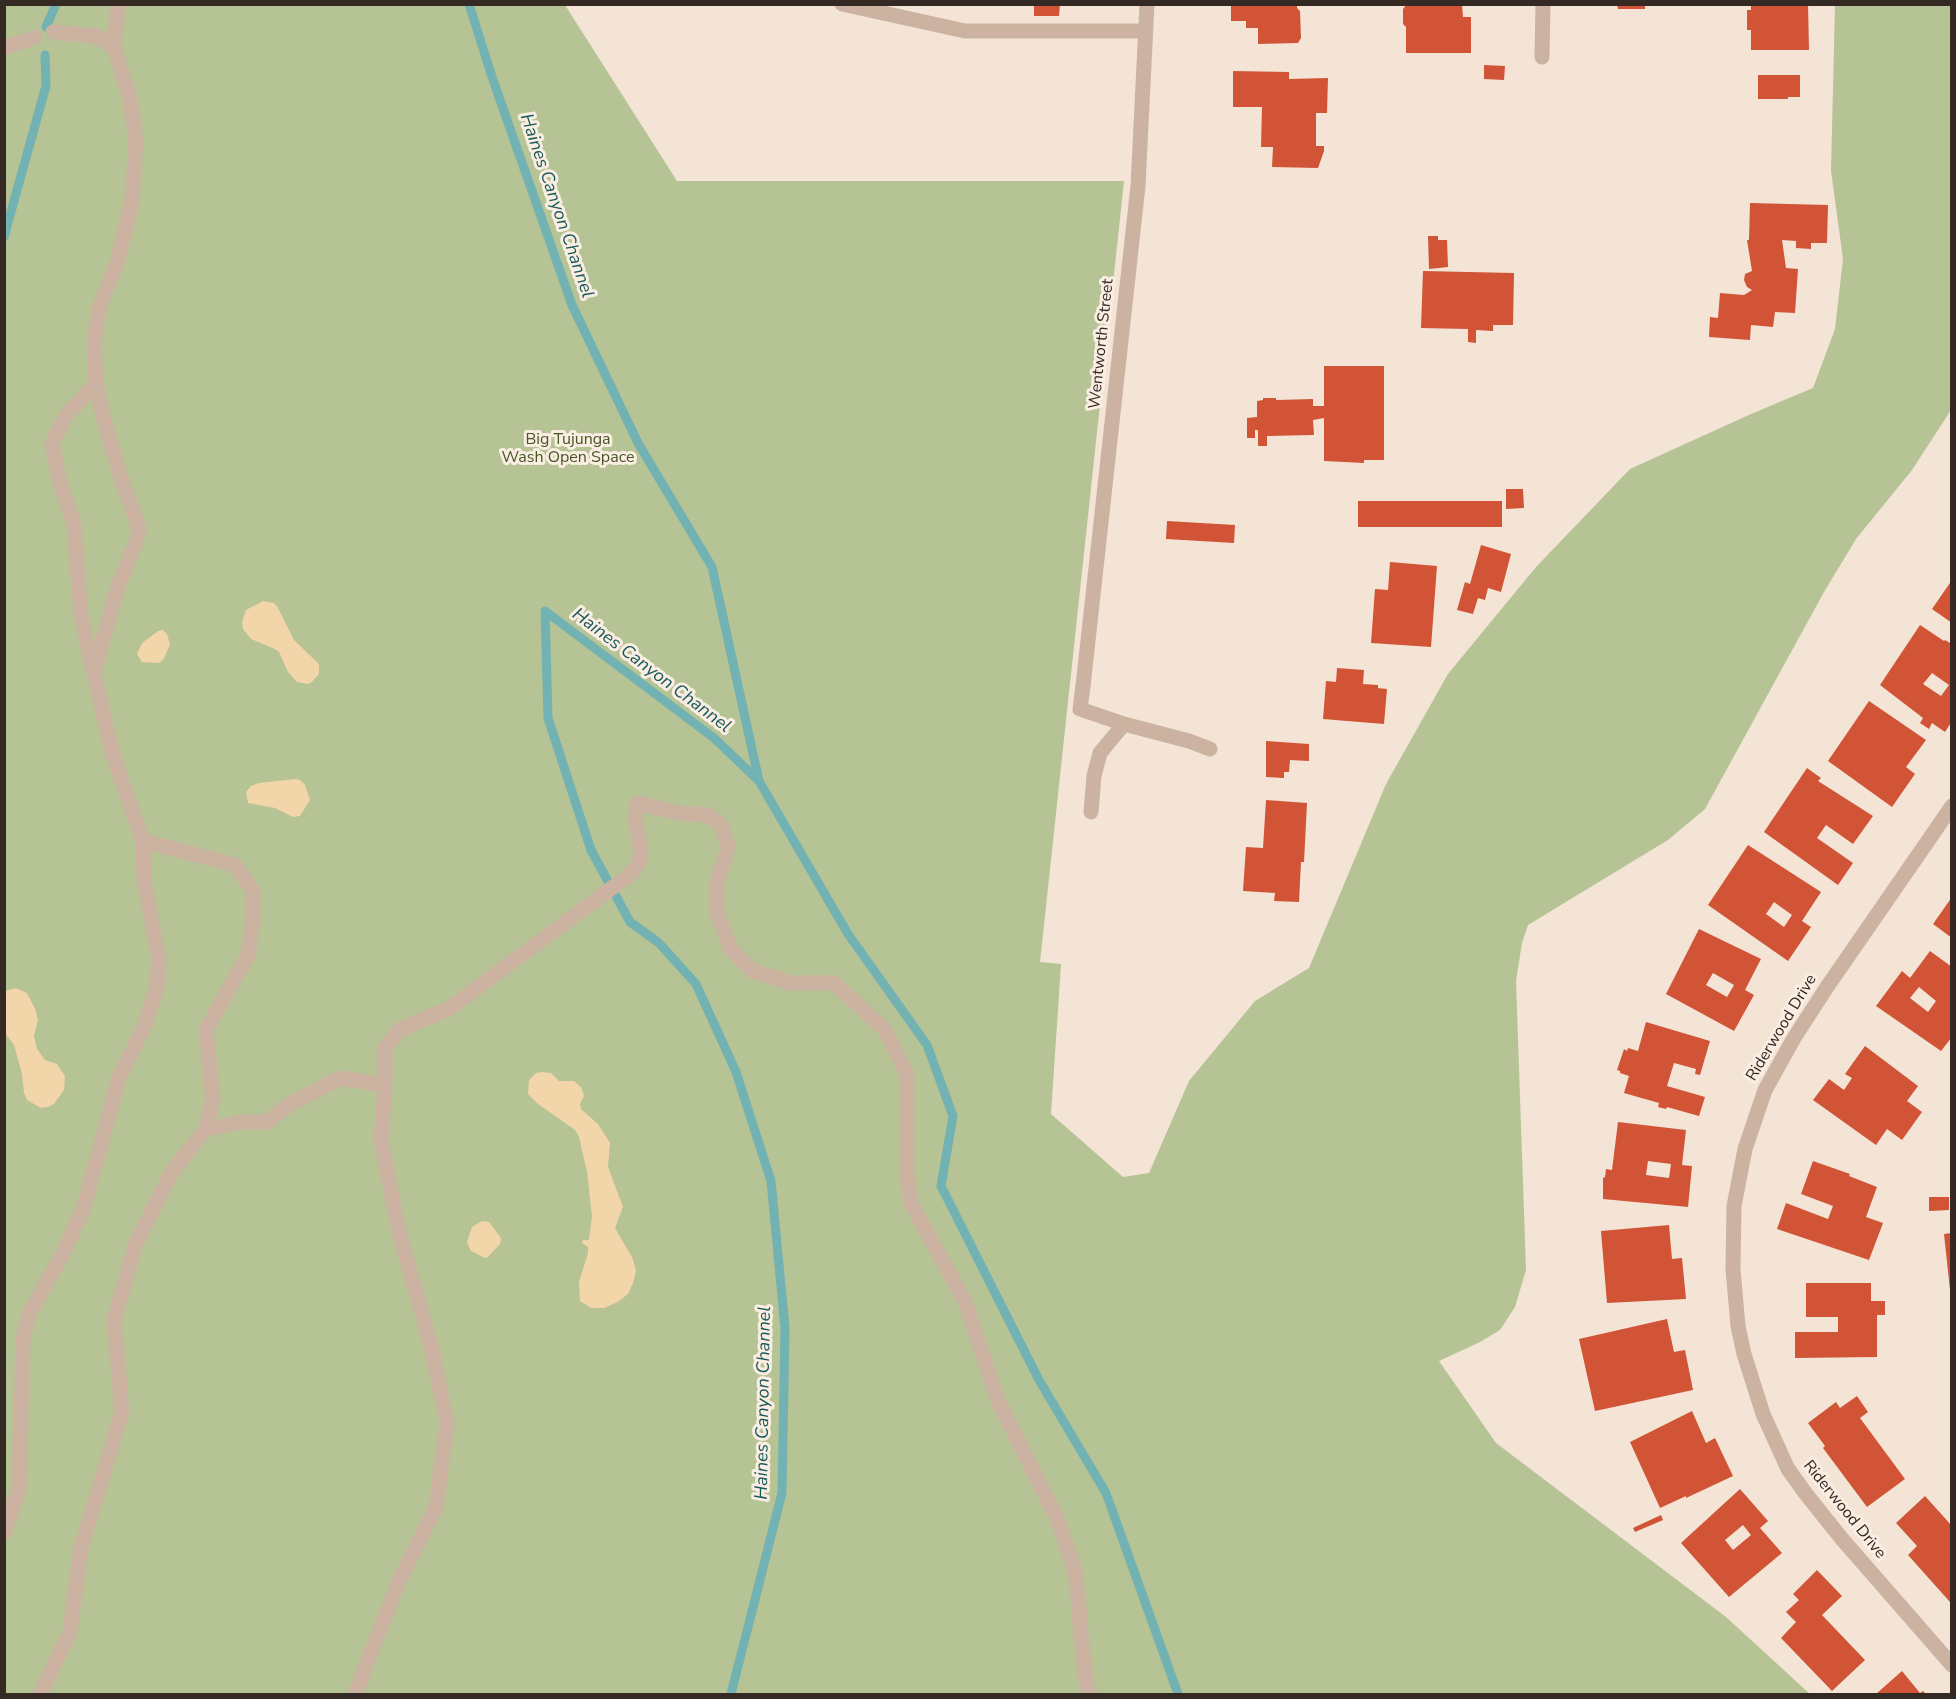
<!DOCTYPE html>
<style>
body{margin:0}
#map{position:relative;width:1956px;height:1699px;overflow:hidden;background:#f3e4d6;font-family:"Nunito Sans",sans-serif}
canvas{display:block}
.frame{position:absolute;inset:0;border:6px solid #352924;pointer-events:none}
</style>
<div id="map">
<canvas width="1956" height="1699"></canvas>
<div class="frame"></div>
</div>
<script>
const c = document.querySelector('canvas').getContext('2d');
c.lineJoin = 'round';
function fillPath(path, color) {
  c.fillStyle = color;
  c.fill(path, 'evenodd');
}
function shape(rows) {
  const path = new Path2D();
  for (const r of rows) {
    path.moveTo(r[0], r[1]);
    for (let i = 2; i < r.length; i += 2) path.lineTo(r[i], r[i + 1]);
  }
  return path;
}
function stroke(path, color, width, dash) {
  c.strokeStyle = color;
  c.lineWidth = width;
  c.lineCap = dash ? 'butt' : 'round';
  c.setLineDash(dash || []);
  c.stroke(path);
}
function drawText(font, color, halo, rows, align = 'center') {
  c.font = font + ' "Nunito Sans",sans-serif';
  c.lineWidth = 6;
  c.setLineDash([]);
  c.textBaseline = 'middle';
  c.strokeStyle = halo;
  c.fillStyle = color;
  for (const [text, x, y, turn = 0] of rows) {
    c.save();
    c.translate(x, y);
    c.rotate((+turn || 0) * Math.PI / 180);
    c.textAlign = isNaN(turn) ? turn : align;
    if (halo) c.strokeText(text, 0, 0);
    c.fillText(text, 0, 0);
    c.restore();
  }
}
fillPath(shape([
 [5,5,565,5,677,181,1124,181,1040,962,1061,964,1051,1114,1123,1177,1149,1173,1189,1081,1255,1001,1309,968,1386,784,1448,674,1536,567,1630,469,1751,414,1813,388,1835,329,1843,259,1831,171,1835,5,1951,5,1951,410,1912,470,1856,539,1824,592,1705,809,1668,840,1528,925,1522,943,1516,981,1526,1270,1515,1307,1500,1330,1480,1342,1439,1361,1496,1443,1726,1617,1810,1694,5,1694]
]), '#b5c395');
fillPath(shape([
 [263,601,274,603,277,606,294,640,319,664,319,674,312,682,308,684,297,682,288,672,279,652,275,649,251,639,243,629,242,622,246,610],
 [163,630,167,634,170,644,164,659,159,663,142,662,137,654,142,643,158,631],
 [296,779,300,780,305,785,310,800,300,816,293,817,275,808,248,803,246,792,251,786,259,783],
 [16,988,27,993,36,1011,38,1020,34,1036,37,1049,45,1060,57,1064,65,1076,64,1090,54,1104,48,1107,41,1108,27,1100,24,1093,22,1074,14,1045,5,1033,5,991],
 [541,1072,551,1073,559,1081,574,1081,581,1087,584,1096,580,1104,581,1109,598,1124,610,1143,608,1167,623,1207,615,1228,633,1259,636,1271,633,1283,628,1294,618,1302,604,1308,591,1308,580,1301,579,1282,588,1253,588,1247,582,1243,583,1240,589,1240,592,1216,587,1172,579,1137,575,1130,538,1104,528,1094,529,1080,536,1073],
 [482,1221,489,1222,501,1238,500,1244,488,1257,485,1258,471,1251,467,1242,472,1227]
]), '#f2d5a8');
stroke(shape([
 [469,4,492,77,572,305,638,443,712,567,759,781,848,934,927,1045,953,1116,941,1186,1039,1380,1106,1493,1178,1694],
 [46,27,56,4],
 [4,237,46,86,45,55],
 [731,1694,782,1493,785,1328,771,1181,736,1072,696,984,659,943,630,922,591,850,548,718,545,611,714,738,759,781]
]), '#72b2b2', 9);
fillPath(shape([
 [1034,4,1060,4,1059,16,1034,16],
 [1231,4,1297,4,1297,8,1300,11,1301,38,1298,43,1258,44,1258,28,1246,28,1246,21,1231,21],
 [1407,4,1462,4,1463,17,1471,17,1471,53,1406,53,1406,27,1403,24,1403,9],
 [1617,4,1645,4,1645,9,1618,9],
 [1751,4,1808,4,1809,50,1751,50,1751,30,1747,30,1747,10,1751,10],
 [1484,65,1505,66,1504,80,1484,79],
 [1233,71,1289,72,1289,79,1328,78,1327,113,1316,113,1316,146,1324,146,1324,151,1318,168,1272,167,1273,147,1261,147,1262,107,1233,107],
 [1758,75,1800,75,1800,97,1788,97,1788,99,1758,99],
 [1750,203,1828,205,1827,243,1811,243,1811,249,1796,248,1796,241,1782,240,1786,268,1798,269,1795,313,1775,312,1773,327,1751,325,1750,340,1709,337,1710,317,1718,318,1720,293,1744,295,1752,290,1747,287,1744,280,1745,274,1752,271,1747,240,1749,240],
 [1428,236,1438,236,1438,240,1447,240,1448,267,1429,269],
 [1423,271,1514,273,1513,325,1493,325,1493,331,1476,330,1476,343,1468,342,1468,329,1421,328],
 [1324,366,1384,366,1384,460,1364,460,1364,463,1324,461,1324,418,1313,420,1314,435,1267,436,1267,446,1258,446,1258,430,1255,430,1255,438,1247,438,1247,418,1257,417,1257,401,1263,400,1263,398,1276,398,1276,400,1313,399,1313,406,1324,406],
 [1506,489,1523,489,1524,508,1506,509],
 [1358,501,1502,501,1502,527,1358,527],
 [1167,521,1235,525,1234,543,1166,539],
 [1481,545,1511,554,1501,592,1488,588,1485,600,1478,598,1473,614,1457,610,1465,582,1470,584],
 [1390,562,1437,566,1431,647,1371,643,1375,589,1388,590],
 [1952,580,1952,623,1932,609],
 [1920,625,1944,641,1945,640,1952,644,1952,721,1945,732,1932,723,1929,729,1920,723,1923,718,1880,685],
 [1932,673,1949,685,1941,696,1923,684],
 [1337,668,1364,670,1363,684,1378,685,1378,688,1387,689,1384,724,1323,719,1326,681,1336,682],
 [1869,701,1926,740,1906,767,1915,774,1892,807,1828,761],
 [1266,741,1309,744,1309,761,1290,760,1289,772,1284,772,1284,778,1266,777],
 [1807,768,1821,778,1818,781,1873,816,1853,844,1826,825,1817,838,1853,863,1838,885,1764,832],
 [1266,800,1307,803,1304,862,1301,862,1299,902,1274,901,1275,893,1243,891,1246,847,1263,848],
 [1748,845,1821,892,1802,921,1811,927,1788,961,1708,905],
 [1774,902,1792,915,1784,927,1766,914],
 [1952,897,1952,938,1933,924],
 [1699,929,1761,959,1745,990,1754,995,1734,1031,1666,994],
 [1713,973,1734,985,1727,997,1706,985],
 [1930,951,1952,967,1952,1037,1941,1051,1876,1006,1902,971,1910,978],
 [1919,987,1936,1001,1928,1012,1910,998],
 [1646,1022,1710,1041,1700,1075,1695,1074,1696,1069,1674,1063,1667,1086,1705,1097,1699,1116,1667,1107,1666,1109,1658,1107,1659,1103,1624,1093,1629,1076,1620,1073,1620,1071,1617,1070,1624,1049,1627,1051,1628,1048,1638,1051],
 [1865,1046,1918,1086,1907,1101,1922,1112,1902,1140,1887,1129,1876,1145,1813,1100,1829,1079,1844,1090,1852,1078,1845,1074],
 [1618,1122,1686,1130,1682,1165,1692,1166,1688,1207,1603,1199,1603,1178,1605,1177,1606,1169,1612,1170],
 [1648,1161,1671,1164,1669,1178,1646,1175],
 [1813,1161,1850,1174,1849,1176,1877,1187,1866,1217,1883,1223,1869,1260,1777,1229,1786,1203,1828,1219,1833,1206,1801,1194],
 [1929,1197,1949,1197,1949,1210,1929,1211],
 [1669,1225,1672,1259,1682,1258,1686,1299,1607,1303,1601,1231],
 [1952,1233,1952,1289,1950,1290,1944,1234],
 [1806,1283,1871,1283,1871,1301,1885,1301,1885,1315,1877,1315,1877,1357,1795,1358,1795,1332,1838,1332,1838,1317,1806,1317],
 [1667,1319,1674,1352,1685,1350,1693,1390,1595,1411,1579,1339],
 [1857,1396,1868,1412,1860,1418,1905,1479,1867,1507,1823,1448,1825,1446,1808,1423,1836,1402,1840,1408],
 [1692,1411,1706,1443,1715,1438,1733,1476,1686,1498,1686,1496,1660,1508,1630,1442],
 [1740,1489,1768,1521,1760,1528,1782,1553,1729,1597,1681,1543],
 [1743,1525,1751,1535,1733,1550,1725,1540],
 [1925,1496,1952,1526,1950,1602,1908,1555,1917,1546,1896,1523],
 [1661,1515,1663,1520,1635,1532,1633,1528],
 [1817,1570,1842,1596,1822,1615,1865,1660,1832,1691,1781,1638,1796,1622,1786,1612,1799,1600,1793,1594],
 [1902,1671,1920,1693,1923,1691,1926,1694,1876,1694]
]), '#d15436');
stroke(shape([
 [842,4,965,31,1145,31],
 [114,47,118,4],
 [4,48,35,37],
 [95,668,118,586,136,542,139,528,120,475,103,416,96,384],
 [1083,686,1080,709,1124,724,1189,741,1210,749],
 [1091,812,1094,776,1100,753,1124,724],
 [206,1129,242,1122,267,1122,290,1104,340,1078,385,1085],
 [4,1533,19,1489,23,1338,30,1312,62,1255,83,1210,119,1078,146,1022,157,986,159,959,144,882,143,841],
 [40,1694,70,1632,81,1548,122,1412,114,1320,136,1243,173,1170,206,1129,213,1100,206,1030,249,953,253,916,253,891,235,865,143,841,114,759,99,696,81,616,74,524,59,480,52,443,67,414,96,384,94,343,99,308,118,260,132,201,136,139,129,95,114,47,96,36,53,32],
 [355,1694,399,1581,436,1507,447,1423,432,1349,399,1232,381,1140,385,1085,385,1048,399,1030,450,1008,632,873,639,862,641,851,635,819,638,803,678,813,708,815,721,825,728,847,717,883,717,913,731,950,753,971,790,983,834,983,885,1030,907,1074,907,1173,911,1203,965,1302,998,1401,1057,1518,1075,1570,1086,1683,1090,1694]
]), '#ccb2a1', 15);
stroke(shape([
 [1542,57,1543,4],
 [1083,686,1138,186,1147,4],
 [1952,806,1827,987,1794,1038,1765,1090,1745,1149,1734,1206,1733,1269,1738,1326,1744,1354,1763,1414,1788,1469,1806,1494,1842,1539,1952,1665]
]), '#ccb2a1', 15);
drawText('16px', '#352924', '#faeee2', [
 ["Wentworth Street",1102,344,-84],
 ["Riderwood Drive",1782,1028,-59],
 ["Riderwood Drive",1844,1510,51]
]);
drawText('16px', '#465526', '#faeee2', [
 ["Big Tujunga",568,440],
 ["Wash Open Space",568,458]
]);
drawText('italic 18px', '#17585a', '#faeee2', [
 ["Haines Canyon Channel",556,206,71],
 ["Haines Canyon Channel",651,671,37],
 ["Haines Canyon Channel",764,1403,-89]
]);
</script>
